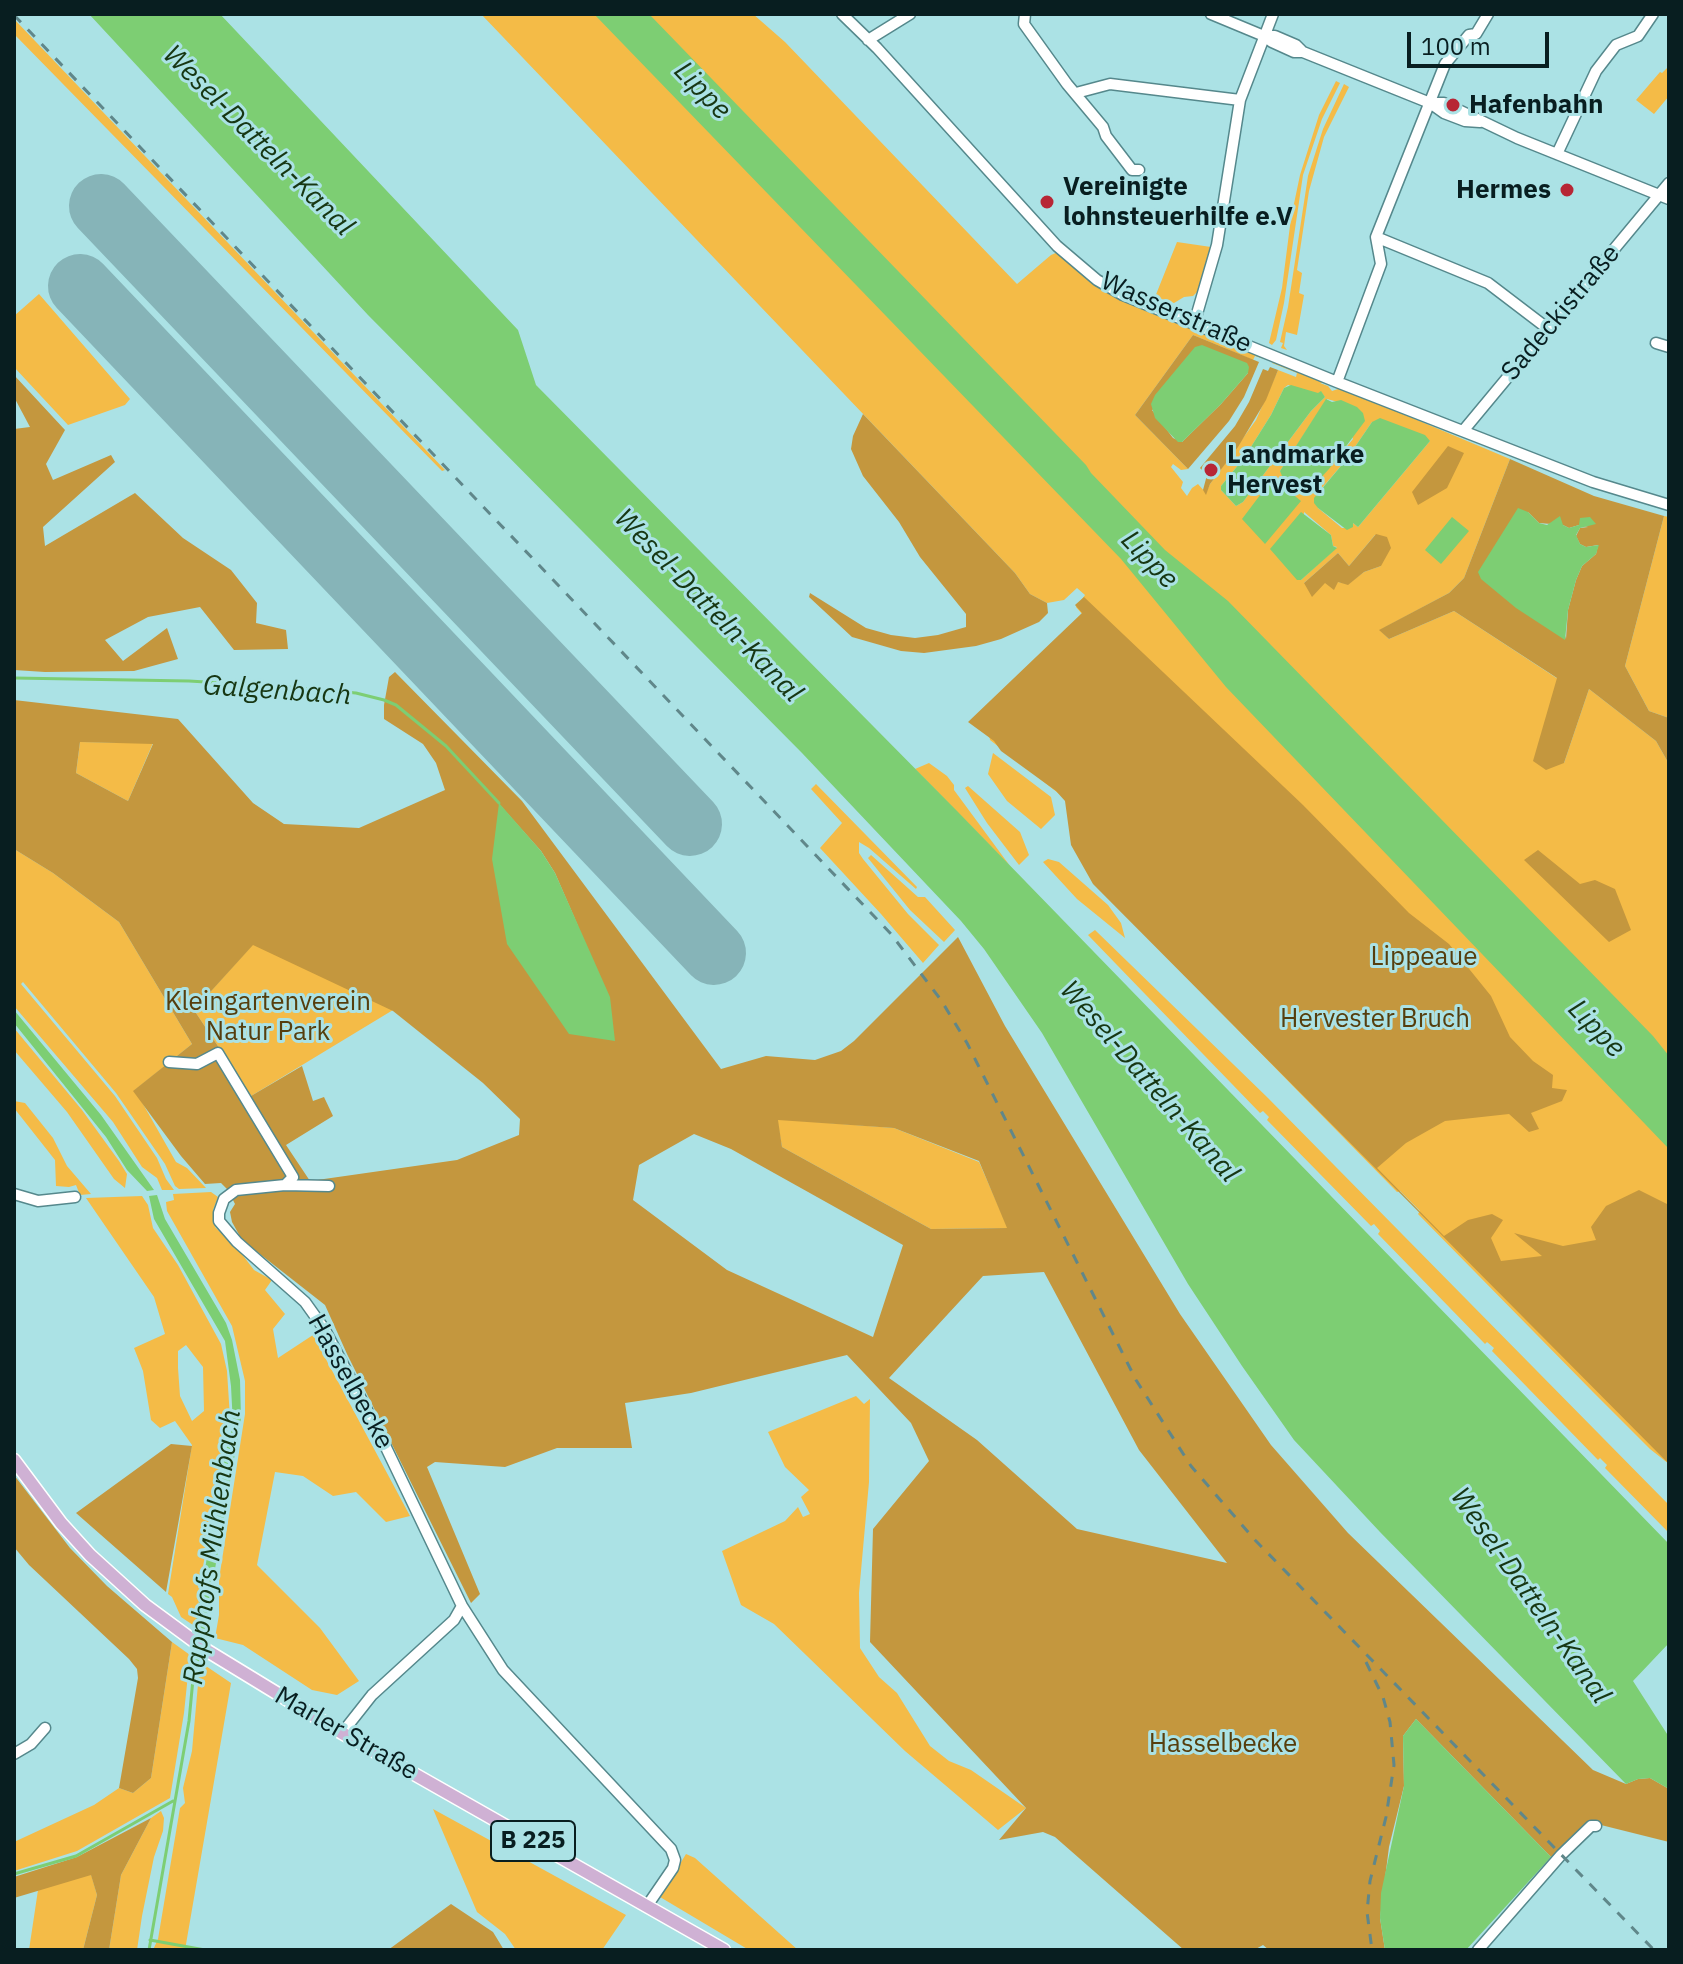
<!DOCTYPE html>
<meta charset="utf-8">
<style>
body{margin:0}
#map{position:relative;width:1683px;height:1964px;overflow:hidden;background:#abe2e5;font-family:"IBM Plex Sans",sans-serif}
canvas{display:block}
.frame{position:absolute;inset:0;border:16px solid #081e20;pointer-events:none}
.scale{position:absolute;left:1407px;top:32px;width:142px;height:36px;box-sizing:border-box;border:4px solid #081e20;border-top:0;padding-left:10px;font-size:24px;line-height:28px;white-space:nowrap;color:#081e20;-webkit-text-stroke:6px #abe2e5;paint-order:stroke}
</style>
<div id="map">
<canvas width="1683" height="1964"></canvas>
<div class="frame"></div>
<div class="scale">100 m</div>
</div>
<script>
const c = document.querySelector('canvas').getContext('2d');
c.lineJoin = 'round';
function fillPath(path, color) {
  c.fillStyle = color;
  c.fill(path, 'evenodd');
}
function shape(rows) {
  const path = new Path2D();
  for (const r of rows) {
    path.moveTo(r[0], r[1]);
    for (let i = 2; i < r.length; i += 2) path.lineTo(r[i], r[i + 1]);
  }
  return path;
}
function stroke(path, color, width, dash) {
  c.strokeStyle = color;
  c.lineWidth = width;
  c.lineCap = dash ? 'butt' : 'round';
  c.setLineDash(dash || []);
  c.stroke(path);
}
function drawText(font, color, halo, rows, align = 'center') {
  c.font = font + ' "IBM Plex Sans",sans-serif';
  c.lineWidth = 6;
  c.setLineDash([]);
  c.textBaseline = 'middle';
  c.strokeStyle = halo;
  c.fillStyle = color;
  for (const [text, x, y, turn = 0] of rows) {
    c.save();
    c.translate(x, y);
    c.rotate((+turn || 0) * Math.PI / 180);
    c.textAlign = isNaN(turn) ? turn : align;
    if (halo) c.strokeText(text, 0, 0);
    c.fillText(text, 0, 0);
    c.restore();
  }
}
fillPath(shape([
 [481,14,753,14,785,42,1017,284,1051,255,1058,252,1093,282,1268,357,1267,360,1255,356,1253,360,1193,335,1135,415,1188,469,1181,470,1173,464,1171,467,1183,482,1181,488,1187,496,1192,488,1198,484,1206,493,1210,484,1256,420,1278,370,1296,377,1297,373,1272,363,1273,359,1325,382,1320,383,1328,386,1332,391,1341,388,1510,459,1464,578,1449,593,1380,630,1389,639,1454,611,1558,679,1534,761,1564,763,1589,689,1656,741,1669,764,1669,1464,1650,1449,1593,1392,1418,1214,1420,1211,1400,1191,1397,1192,1133,923,1071,803,990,740,988,728,1083,615,1076,607,1085,595,1077,588,1064,600,1047,603,1030,594,1015,573],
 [1288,385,1318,394,1321,392,1325,397,1311,411,1243,502,1236,506,1221,490,1221,486,1244,458,1271,415,1284,388],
 [1327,399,1338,402,1353,439,1314,485,1303,491,1280,471],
 [1372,422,1430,441,1358,527,1353,523,1349,528,1342,528,1318,508,1316,495,1346,460],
 [1304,512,1331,535,1333,546,1337,547,1301,580],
 [1375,535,1381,566,1364,572,1348,584,1338,582,1304,583,1338,553,1349,566],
 [14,19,37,43,445,470,442,471,14,34],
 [1669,66,1669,96,1654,114,1636,100,1660,72,1662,73],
 [1336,81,1340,83,1322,119,1303,175,1284,303,1276,340,1272,345,1269,343,1282,288,1291,218,1300,175,1319,115],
 [1344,84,1349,87,1324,137,1309,191,1297,270,1302,273,1299,293,1304,295,1297,335,1286,332,1284,346,1287,350,1281,348,1283,343,1280,342,1288,307,1308,176,1323,129],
 [1177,242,1211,247,1198,291,1193,296,1184,297,1174,303,1155,297],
 [39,294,130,399,125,405,68,425,14,367,14,316],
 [1664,516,1669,517,1669,718,1649,711,1625,666],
 [80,742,153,743,128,801,76,773],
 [993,753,1051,797,1055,815,1041,829,1007,801,988,774],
 [929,763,947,776,954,785,954,790,1010,866,915,769],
 [816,784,917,887,916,889,869,848,859,842,859,853,863,859,908,914,939,945,923,963,881,914,820,848,842,823,811,789],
 [968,786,1020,832,1029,855,1019,865,987,823,965,788],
 [14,849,53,873,119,922,192,1044,135,1090,176,1162,187,1168,206,1188,179,1189,175,1186,165,1164,116,1093,23,982,21,984,115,1096,157,1158,166,1179,174,1190,162,1190,157,1178,142,1167,113,1122,14,1006],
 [871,855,918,897,925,897,955,930,944,942,910,910,868,858],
 [1048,859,1059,862,1108,905,1121,923,1125,938,1077,899,1043,862],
 [1095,930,1268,1098,1669,1505,1669,1533,1605,1468,1607,1465,1600,1458,1598,1460,1492,1351,1494,1348,1487,1342,1485,1344,1378,1234,1380,1231,1374,1224,1371,1226,1267,1120,1269,1117,1263,1111,1260,1113,1088,935],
 [253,944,393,1010,251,1096,194,1010],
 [14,1028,82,1110,119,1161,127,1174,125,1188,114,1179,67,1112,14,1050],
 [14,1101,25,1103,53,1138,67,1166,91,1194,80,1195,76,1185,69,1187,56,1186,55,1160,14,1108],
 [777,1119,894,1128,979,1162,1008,1228,931,1229,782,1147],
 [211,1192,218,1197,213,1210,215,1227,238,1249,254,1270,272,1280,265,1290,285,1314,273,1329,278,1358,313,1335,410,1516,386,1522,356,1492,333,1496,303,1476,275,1472,257,1565,320,1628,359,1681,337,1695,312,1690,243,1645,215,1638,219,1615,219,1579,245,1414,245,1381,232,1326,167,1211,166,1202,174,1200,173,1194],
 [142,1196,148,1205,153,1228,178,1265,221,1344,227,1371,230,1418,202,1572,196,1627,181,1617,172,1597,168,1594,192,1445,175,1421,160,1428,151,1420,143,1371,134,1348,165,1334,154,1297,86,1198],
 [186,1345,203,1367,204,1411,192,1421,180,1396,178,1368,178,1351],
 [856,1396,864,1404,870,1399,869,1482,859,1593,860,1648,879,1677,897,1693,930,1746,949,1761,971,1770,1026,1808,998,1830,905,1751,774,1624,741,1605,722,1551,785,1521,798,1507,803,1517,810,1514,801,1497,809,1490,785,1467,768,1432],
 [172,1642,190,1655,184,1713,170,1798,77,1851,14,1871,14,1842,94,1805,119,1788,133,1793,151,1778],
 [200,1662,231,1683,185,1950,153,1950,158,1939,180,1808,185,1803,183,1788,192,1751],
 [433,1809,626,1915,602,1950,516,1950,505,1934,477,1912],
 [161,1811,164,1818,163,1831,154,1857,142,1916,137,1950,109,1950,121,1875,151,1818],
 [686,1854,695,1858,798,1950,749,1950,660,1897],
 [91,1874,97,1895,83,1950,29,1950,38,1890]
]), '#f4bb47');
fillPath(shape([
 [1193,335,1259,362,1244,397,1229,421,1188,469,1135,415],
 [1248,373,1221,404,1182,442,1173,438,1152,410],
 [1270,367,1278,370,1266,400,1238,447,1210,484,1206,495,1203,490,1207,475,1200,468,1235,426,1249,402,1263,369,1268,371],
 [14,375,65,430,46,464,53,480,111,455,115,462,43,527,45,546,135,493,183,538,231,570,257,603,256,623,286,630,288,649,234,650,200,607,148,617,105,640,123,661,167,628,178,659,134,671,45,672,14,670,14,429,30,427,14,397],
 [863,414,1015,573,1030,594,1047,603,1048,613,1039,622,1001,639,976,646,924,653,901,651,852,637,809,597,810,593,866,628,891,635,915,638,938,635,966,627,966,614,920,557,899,522,863,476,851,449,853,436],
 [1448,446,1464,453,1447,488,1418,505,1412,492],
 [1510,459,1594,496,1664,516,1625,666,1649,711,1669,718,1669,764,1656,741,1589,689,1564,763,1546,770,1533,761,1557,678,1454,611,1389,639,1379,630,1449,593,1464,578],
 [1528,512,1539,523,1563,525,1569,528,1579,525,1588,527,1580,528,1576,536,1580,544,1586,547,1598,545,1596,554,1582,566,1576,580,1568,610,1566,639],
 [1376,534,1387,537,1391,548,1381,566,1364,572,1348,585,1338,582,1334,590,1325,583,1312,597,1304,583,1338,553,1349,566],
 [1084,597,1303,805,1409,913,1449,944,1491,996,1510,1037,1533,1061,1553,1075,1552,1088,1567,1090,1562,1101,1531,1113,1539,1129,1529,1132,1509,1114,1445,1121,1406,1143,1377,1168,1444,1236,1468,1220,1492,1214,1503,1220,1491,1238,1501,1261,1542,1256,1514,1233,1563,1246,1596,1240,1591,1227,1606,1206,1639,1190,1669,1205,1669,1464,1093,884,1071,845,1065,801,1056,791,1001,751,994,741,968,722,1082,613,1075,605],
 [395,672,522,801,721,1069,766,1056,815,1060,841,1051,854,1041,958,937,1005,1026,1180,1314,1271,1445,1348,1533,1593,1770,1626,1784,1638,1779,1650,1778,1669,1789,1669,1842,1593,1823,1558,1856,1551,1857,1416,1719,1403,1736,1404,1786,1389,1847,1380,1918,1385,1950,1269,1950,1263,1945,1254,1950,1184,1950,1055,1837,1043,1832,999,1840,1026,1808,870,1642,873,1529,929,1461,911,1423,847,1355,691,1393,625,1403,632,1448,557,1448,505,1467,435,1462,427,1467,480,1594,471,1603,347,1354,325,1305,242,1240,232,1222,230,1212,235,1204,228,1190,221,1183,205,1184,181,1156,133,1091,192,1044,119,922,53,873,14,849,14,700,178,719,253,803,284,824,359,828,445,790,436,763,423,744,384,719,384,705,389,677],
 [80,742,153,744,128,801,76,773],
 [499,804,541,851,555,873,578,926],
 [253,945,393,1011,483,1083,520,1119,519,1135,457,1160,310,1181,286,1145,333,1116,324,1097,313,1101,302,1066,251,1096,194,1010],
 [778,1120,894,1128,979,1161,1007,1228,931,1229,782,1147],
 [694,1134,731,1149,903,1245,873,1337,727,1270,633,1200,639,1165],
 [1044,1272,1139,1450,1227,1563,1077,1529,977,1440,889,1378,983,1276],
 [1538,850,1580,884,1595,880,1615,889,1631,930,1609,942,1524,860],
 [171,1444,192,1446,166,1592,76,1513],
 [14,1475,70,1548,107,1586,172,1642,151,1778,133,1793,119,1788,138,1678,137,1669,129,1659,29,1565,14,1547],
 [151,1818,121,1875,109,1950,83,1950,97,1895,91,1875,14,1898,14,1877,77,1857],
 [451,1904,493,1932,504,1950,388,1950]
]), '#c4973e');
fillPath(shape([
 [89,14,220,14,518,330,536,385,958,812,1669,1544,1669,1643,1633,1681,1669,1737,1669,1789,1650,1778,1638,1779,1626,1784,1380,1532,1294,1440,1242,1366,1188,1284,1042,1033,984,949,961,921,802,753,368,315],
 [594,14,649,14,1086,465,1091,473,1165,550,1228,601,1653,1036,1669,1056,1669,1149,1226,687,1121,559],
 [1202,345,1247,363,1249,367,1248,373,1221,404,1182,442,1178,442,1155,418,1151,404,1155,395,1195,347],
 [1291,385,1318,393,1321,391,1325,397,1311,411,1243,502,1236,506,1221,490,1221,486,1244,458,1271,415,1284,388],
 [1326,399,1332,402,1341,400,1357,407,1363,413,1365,421,1329,469,1314,485,1299,491,1284,481,1280,471],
 [1380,418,1425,435,1430,441,1358,527,1353,523,1353,527,1347,530,1318,508,1314,503,1314,498,1346,460,1372,422],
 [1273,478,1301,501,1265,544,1242,519],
 [1518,508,1528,512,1539,523,1547,525,1560,516,1563,525,1569,528,1579,525,1580,518,1590,517,1596,524,1580,528,1576,535,1580,544,1586,547,1599,545,1596,554,1582,566,1576,580,1568,610,1565,640,1516,608,1481,579,1478,572],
 [1301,512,1331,535,1333,546,1337,548,1301,580,1297,580,1270,549],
 [1452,517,1469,531,1441,564,1425,550],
 [499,803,541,851,555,873,610,997,615,1041,569,1034,507,944,492,859],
 [14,1010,101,1115,154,1190,147,1191,127,1170,106,1137,14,1023],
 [157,1195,165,1219,226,1323,232,1340,240,1380,241,1418,199,1662,190,1655,225,1454,233,1425,231,1386,225,1341,154,1219,149,1196],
 [1416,1719,1551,1857,1466,1950,1385,1950,1380,1918,1381,1893,1404,1786,1403,1736]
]), '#7dce73');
stroke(shape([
 [14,678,189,681,288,687,356,693,384,700,396,705,446,746,499,803],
 [14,1874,76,1856,173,1801],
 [150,1940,205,1950],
 [149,1950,189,1721,195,1658]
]), '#7dce73', 3);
stroke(shape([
 [101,206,690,824],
 [80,286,714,953]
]), '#86b4b8', 64);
const minor = shape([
 [842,14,877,48,1057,246,1097,280,1123,295,1337,382,1593,482,1669,505],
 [1025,14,1024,24,1067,84,1103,127,1106,136,1132,170,1139,170],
 [1211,14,1264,36,1272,42,1294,52,1303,52,1430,103,1444,113,1465,121,1480,122],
 [1264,36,1275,36,1296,45,1303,52],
 [868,40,910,14],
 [1076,93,1110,84,1240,100],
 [1432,103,1444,103,1517,138,1669,199],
 [1557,154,1596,71,1616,45,1638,36,1653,14],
 [1376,237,1488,283,1547,328],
 [1194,324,1217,245,1240,100,1273,14],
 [1656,343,1669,347],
 [1337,382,1381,264,1376,237,1445,64,1469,35,1476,34,1488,14],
 [1463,431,1669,183],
 [169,1062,197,1064,218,1053,293,1177,285,1185],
 [329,1186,285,1185,236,1190,224,1199,219,1213,219,1221,237,1242,305,1302,325,1330,381,1437,462,1606,503,1670,671,1849,675,1860,673,1868,647,1906],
 [14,1194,38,1201,75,1197],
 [342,1733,372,1695,454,1620,462,1606],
 [14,1754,31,1744,45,1728],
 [1478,1950,1561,1855,1591,1826,1596,1826]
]);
const major = shape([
 [14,1460,61,1523,90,1555,145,1605,206,1650,342,1733,724,1950]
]);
stroke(minor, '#55888c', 13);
stroke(major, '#fff', 15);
stroke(minor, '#fff', 10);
stroke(major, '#cfb1d4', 12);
stroke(shape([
 [14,15,891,934,941,1000,967,1043,1136,1380,1191,1466,1255,1540,1654,1950],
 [1366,1662,1383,1697,1390,1722,1394,1765,1386,1817,1370,1881,1367,1912,1372,1950]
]), '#60878a', 3, [10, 10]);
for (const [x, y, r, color] of [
 [1453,105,8,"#b72635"],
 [1567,190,8,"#b72635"],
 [1047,202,8,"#b72635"],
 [1211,470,8,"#b72635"]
]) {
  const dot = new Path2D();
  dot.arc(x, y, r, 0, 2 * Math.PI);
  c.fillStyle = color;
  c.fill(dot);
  stroke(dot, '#abe2e5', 3);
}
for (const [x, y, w] of [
 [533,1841,84]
]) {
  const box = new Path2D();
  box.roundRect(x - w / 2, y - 20, w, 40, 6);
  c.fillStyle = '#abe2e5';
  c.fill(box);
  stroke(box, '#081e20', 2);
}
drawText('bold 24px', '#081e20', null, [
 ["B 225",533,1841]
]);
drawText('bold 26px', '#081e20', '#abe2e5', [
 ["Hafenbahn",1469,105],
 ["Vereinigte",1063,187],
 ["lohnsteuerhilfe e.V",1063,217],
 ["Hermes",1551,190,"right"],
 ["Landmarke",1227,455],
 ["Hervest",1227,485]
], 'left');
drawText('26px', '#081e20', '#abe2e5', [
 ["Wasserstraße",1176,313,24],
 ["Sadeckistraße",1561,313,-50],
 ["Hasselbecke",350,1382,61],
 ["Marler Straße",346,1734,30]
]);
drawText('26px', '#563e0d', '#abe2e5', [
 ["Lippeaue",1424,957],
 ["Kleingartenverein",268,1002],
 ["Natur Park",268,1032],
 ["Hervester Bruch",1375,1019],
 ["Hasselbecke",1223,1744]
]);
drawText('italic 28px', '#173713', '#abe2e5', [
 ["Lippe",702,91,46],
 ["Wesel-Datteln-Kanal",258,141,45],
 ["Lippe",1149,560,46],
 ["Wesel-Datteln-Kanal",708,606,46],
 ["Galgenbach",277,691,4],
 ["Lippe",1596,1029,46],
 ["Wesel-Datteln-Kanal",1149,1082,49],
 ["Rapphofs Mühlenbach",213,1547,-82],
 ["Wesel-Datteln-Kanal",1530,1596,55]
]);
</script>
